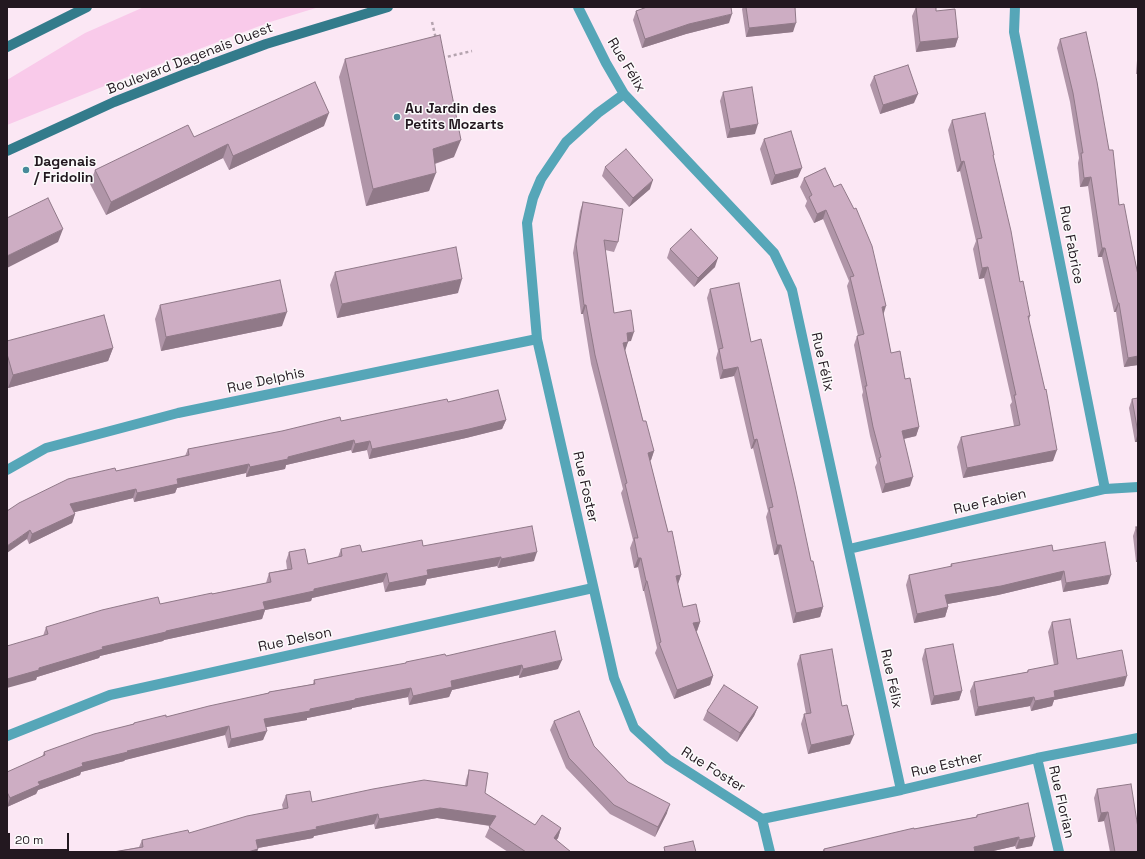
<!DOCTYPE html>
<meta charset="utf-8">
<style>
body{margin:0}
#map{position:relative;width:1145px;height:859px;overflow:hidden;background:#fbe7f4;font-family:"Space Grotesk",sans-serif}
canvas{display:block}
.frame{position:absolute;inset:0;border:8px solid #231820;pointer-events:none}
.scale{position:absolute;left:8px;top:833px;width:61px;height:18px;box-sizing:border-box;border:2px solid #231820;border-top:0;padding-left:5px;font-size:12px;line-height:14px;white-space:nowrap;color:#231820;-webkit-text-stroke:3px #fbfbfb;paint-order:stroke}
</style>
<div id="map">
<canvas width="1145" height="859"></canvas>
<div class="frame"></div>
<div class="scale">20 m</div>
</div>
<script>
const c = document.querySelector('canvas').getContext('2d');
c.lineJoin = 'round';
function fillPath(path, color) {
  c.fillStyle = color;
  c.fill(path, 'evenodd');
}
function shape(rows) {
  const path = new Path2D();
  for (const r of rows) {
    path.moveTo(r[0], r[1]);
    for (let i = 2; i < r.length; i += 2) path.lineTo(r[i], r[i + 1]);
  }
  return path;
}
function stroke(path, color, width, dash) {
  c.strokeStyle = color;
  c.lineWidth = width;
  c.lineCap = dash ? 'butt' : 'round';
  c.setLineDash(dash || []);
  c.stroke(path);
}
function drawText(font, color, halo, rows, align = 'center') {
  c.font = font + ' "Space Grotesk",sans-serif';
  c.lineWidth = 3;
  c.setLineDash([]);
  c.textBaseline = 'middle';
  c.strokeStyle = halo;
  c.fillStyle = color;
  for (const [text, x, y, turn = 0] of rows) {
    c.save();
    c.translate(x, y);
    c.rotate((+turn || 0) * Math.PI / 180);
    c.textAlign = isNaN(turn) ? turn : align;
    if (halo) c.strokeText(text, 0, 0);
    c.fillText(text, 0, 0);
    c.restore();
  }
}
fillPath(shape([
 [144,7,319,7,270,22,152,67,7,125,7,80,85,33]
]), '#f9caea');
stroke(shape([
 [432,22,436,39],
 [442,58,472,51]
]), '#b4a3ae', 2.5, [3, 3]);
stroke(shape([
 [578,7,606,63,624,94,774,253,792,290,901,790],
 [1015,7,1014,32,1105,489],
 [624,94,598,113,566,142,541,179,533,198,527,223,537,339,614,678,634,728,668,759,762,819,770,852],
 [7,470,46,448,178,413,537,339],
 [849,549,1105,489,1138,487],
 [7,736,110,695,593,588],
 [1037,758,1059,852],
 [762,819,901,790,1037,758,1138,738]
]), '#56a6b8', 10);
stroke(shape([
 [7,47,87,7],
 [7,151,114,102,185,74,266,44,388,7]
]), '#337b8b', 10);
fillPath(shape([
 [743,7,795,7,793,32,746,37,742,9],
 [916,7,936,11,958,38,955,47,916,52,912,16],
 [636,11,729,23,686,34,642,48,633,20],
 [1060,39,1109,150,1119,205,1132,246,1138,275,1138,365,1124,367,1116,312,1114,312,1102,257,1098,257,1088,186,1080,187,1078,163,1079,158,1070,102,1057,48],
 [1138,47,1138,74,1136,74],
 [345,59,454,157,435,164,429,191,366,206,339,77],
 [874,76,914,103,880,114,870,85],
 [723,92,755,134,727,138,720,101],
 [952,120,993,157,1020,282,1030,316,1029,320,1053,461,963,478,957,447,961,437,1014,426,1010,405,1012,402,984,278,979,279,973,249,976,241,960,171,957,172,948,130],
 [324,126,229,170,223,158,106,215,90,184,95,170,194,137],
 [764,139,798,177,771,185,760,149],
 [605,167,650,189,629,207,602,176],
 [825,168,883,314,891,353,905,379,919,427,916,436,904,439,910,486,882,493,875,467,877,463,870,436,862,395,863,392,854,345,857,336,858,336,847,286,849,281,823,219,814,223,805,206,807,201,800,187,804,178],
 [583,202,618,242,614,252,605,250,614,313,631,341,628,341,625,350,643,421,654,451,651,460,650,461,668,532,681,575,678,584,683,607,700,622,697,631,696,631,713,676,710,685,674,699,655,653,657,648,644,591,643,591,638,567,634,568,630,548,633,540,621,493,623,489,591,364,583,314,581,314,573,253,580,211],
 [670,249,715,267,694,287,667,258],
 [335,272,458,293,337,318,330,285],
 [710,289,751,342,811,561,823,607,820,617,793,623,778,554,774,555,766,517,768,511,753,448,751,449,734,376,720,379,716,358,718,351,707,298],
 [160,305,282,326,161,351,155,319],
 [7,341,113,348,108,361,8,388,7,386],
 [1138,398,1138,442,1135,442,1129,408,1132,399],
 [448,402,506,420,502,429,466,438,369,459,367,450,352,453,351,450,286,465,285,469,246,477,246,473,177,488,175,493,134,502,133,498,74,512,75,514,72,523,29,544,27,539,7,511,116,471,185,456,188,449],
 [1136,527,1138,527,1138,562,1136,562,1133,536],
 [423,546,534,561,498,568,497,566,427,579,425,585,385,592,383,582,312,598,311,601,265,610,262,619,164,640,163,641,100,656,99,658,37,677,36,680,43,636,46,627,160,604,212,594,266,583,269,573,287,569,286,561,289,552,308,564,338,557,341,549,362,552],
 [1053,551,1108,584,1063,592,1061,580,998,595,947,604,948,607,945,617,914,623,906,585,909,575,950,567,951,564],
 [1052,622,1077,659,1124,686,1054,700,1052,706,1031,711,1030,706,975,716,970,691,974,682,1027,672,1028,670,1054,665,1048,632],
 [925,649,962,691,959,700,931,705,922,659],
 [800,655,842,706,850,744,808,754,801,724,804,714,806,714,797,664],
 [446,656,558,669,519,678,519,675,452,690,449,697,409,705,408,697,352,708,352,709,307,718,307,720,266,727,263,740,228,748,225,735,125,760,124,761,81,772,80,775,38,790,36,794,7,807,7,772,42,757,44,752,133,724,134,723,166,717,268,693,269,692,313,684,314,680,405,664,406,662],
 [758,707,754,716,737,742,703,720,707,711],
 [554,721,594,746,628,782,667,813,655,837,610,814,566,768,550,730],
 [469,770,485,793,535,825,561,828,558,838,556,840,571,852,508,852,485,837,490,826,437,818,375,829,374,824,314,836,313,838,258,848,257,852,113,852,139,847,142,840,189,833,283,809,282,805,286,795,312,802,465,786,466,780],
 [1097,789,1138,852,1110,852,1104,821,1098,822,1094,798],
 [1028,803,1032,846,1016,849,1015,846,989,852,822,852,824,849,914,829,976,817,977,815]
]), '#b095a8');
fillPath(shape([
 [732,14,729,23,686,34,642,48,645,39,689,24],
 [796,23,793,32,746,37,749,28],
 [958,38,955,47,916,52,920,42],
 [918,94,914,103,880,114,883,105],
 [329,113,324,126,229,170,233,156],
 [758,124,755,134,727,138,730,129],
 [461,140,454,157,427,166,433,149],
 [228,144,223,158,106,215,111,202],
 [964,161,960,171,957,172,961,162],
 [802,168,798,177,771,185,775,175],
 [436,173,429,191,366,206,373,189],
 [1091,177,1088,186,1080,187,1084,178],
 [653,180,650,189,629,207,633,198],
 [826,210,823,219,814,223,817,214],
 [63,229,58,242,7,268,7,256],
 [1102,248,1105,248,1102,257,1098,257],
 [718,258,715,267,694,287,698,278],
 [988,267,984,278,979,279,982,268],
 [462,279,458,293,337,318,342,304],
 [1118,303,1119,303,1116,312,1114,312],
 [584,305,586,305,583,314,581,314],
 [886,306,883,316,882,307],
 [287,312,282,326,161,351,166,337],
 [634,332,631,341,623,342,627,333],
 [628,342,625,351,623,343],
 [113,348,108,361,8,388,13,375],
 [1138,356,1138,365,1124,367,1128,358],
 [738,367,734,376,720,379,723,370],
 [506,420,502,429,466,438,369,459,372,449],
 [919,427,916,436,898,440,902,431],
 [1138,433,1138,442,1135,442],
 [757,439,753,448,751,449,754,440],
 [354,440,351,450,286,465,285,469,246,477,250,467,288,457],
 [370,441,367,450,352,453,355,444],
 [1057,450,1053,461,963,478,967,468],
 [654,451,651,460,644,462,648,453],
 [249,464,246,473,177,488,175,493,134,502,137,493,177,479],
 [913,477,910,486,882,493,885,484],
 [136,489,133,498,67,514,70,504],
 [75,514,72,523,29,544,32,534],
 [30,530,27,539,7,553,7,546],
 [777,545,781,545,778,554,774,555],
 [537,552,534,561,498,568,501,559],
 [1138,556,1138,562,1136,562],
 [501,557,497,566,427,579,425,585,385,592,389,583,427,570],
 [638,558,641,558,638,567,634,568],
 [1064,571,1061,580,998,595,942,605,945,595],
 [387,573,383,582,312,598,311,601,265,610,262,619,164,640,163,641,100,656,99,658,37,677,36,680,7,688,7,679,102,647,166,631,263,602,314,589],
 [681,575,678,584,676,576],
 [1111,575,1108,584,1063,592,1066,583],
 [646,581,647,581,644,591,643,591],
 [823,607,820,617,793,623,796,613],
 [948,607,945,617,914,623,917,614],
 [700,622,697,631,689,633,693,623],
 [562,660,558,669,519,678,523,669],
 [522,665,519,675,452,690,449,697,409,705,413,696,451,681],
 [713,676,710,685,674,699,677,690],
 [1127,676,1124,686,1054,700,1052,706,1031,711,1035,701,1054,691],
 [411,688,408,697,352,708,352,709,307,718,307,720,261,728,264,719,355,699],
 [962,691,959,700,931,705,934,696],
 [1034,697,1030,706,975,716,978,707],
 [758,707,754,716,737,742,740,733],
 [229,726,225,735,125,760,124,761,81,772,80,775,38,790,36,794,7,807,10,798,38,782,82,763,127,751],
 [267,731,263,740,228,748,231,739],
 [854,735,850,744,808,754,811,745],
 [670,804,667,813,655,837,658,827],
 [440,808,496,816,492,826,437,818,375,829,379,819],
 [1108,812,1104,821,1098,822,1101,813],
 [378,814,374,824,314,836,313,838,252,849,256,840],
 [561,828,558,838,551,848,554,838],
 [1019,837,1015,846,989,852,972,852,974,847],
 [1035,837,1032,846,1016,849,1019,840],
 [258,849,257,852,248,852]
]), '#907988');
const building = shape([
 [647,7,731,7,732,14,689,24,645,39,636,11,647,7],
 [746,7,795,7,796,23,749,28,746,7],
 [916,7,936,7,936,11,955,9,958,38,920,42,916,7],
 [1086,32,1097,82,1109,150,1113,150,1119,205,1124,204,1132,246,1138,275,1138,356,1128,358,1119,303,1118,303,1105,248,1102,248,1091,177,1084,178,1081,153,1083,153,1073,93,1060,39,1086,32],
 [440,35,461,140,433,149,436,173,373,189,345,59,440,35],
 [908,65,918,94,883,105,874,76,908,65],
 [315,82,329,113,233,156,228,144,111,202,95,170,188,125,194,137,315,82],
 [752,87,758,124,730,129,723,92,752,87],
 [985,113,994,155,993,155,1011,231,1020,282,1023,281,1030,316,1028,316,1045,390,1046,389,1057,450,967,468,961,437,1020,425,1014,395,1016,395,988,267,982,268,977,239,982,238,964,161,961,162,952,120,985,113],
 [791,131,802,168,775,175,764,139,791,131],
 [626,149,653,180,633,198,605,167,626,149],
 [825,168,834,187,841,184,854,209,856,208,872,246,886,306,882,307,891,353,900,351,905,379,910,378,919,427,902,431,913,477,885,484,879,458,881,457,873,427,865,386,867,386,857,336,864,334,850,277,854,276,826,210,817,214,809,197,812,195,804,178,825,168],
 [48,198,63,229,7,256,7,218,48,198],
 [583,202,623,209,618,242,604,240,614,313,631,310,634,332,627,333,628,342,623,343,643,421,646,421,654,451,648,453,668,532,672,531,681,575,676,576,683,607,696,604,700,622,693,623,713,676,677,690,659,643,661,642,647,581,646,581,641,558,638,558,634,538,638,538,625,484,627,483,595,355,586,305,584,305,576,244,583,202],
 [691,229,718,258,698,278,670,249,691,229],
 [456,247,462,279,342,304,335,272,456,247],
 [280,280,287,312,166,337,160,305,280,280],
 [739,283,751,342,761,339,795,486,811,561,813,561,823,607,796,613,781,545,777,545,769,508,773,507,757,439,754,440,738,367,723,370,719,349,723,348,710,289,739,283],
 [104,315,113,348,13,375,7,354,7,341,104,315],
 [498,390,506,420,469,429,372,449,370,441,355,444,354,440,288,457,288,459,250,467,249,464,177,479,178,484,137,493,136,489,70,504,75,514,32,534,30,530,7,546,7,511,19,503,68,479,115,468,116,471,189,455,188,449,282,431,340,417,341,421,447,399,448,402,498,390],
 [1138,398,1138,433,1132,399,1138,398],
 [532,526,537,552,501,559,501,557,427,570,428,575,389,583,387,573,314,589,314,591,263,602,265,609,166,631,166,632,102,647,103,649,39,668,39,670,7,679,7,646,48,634,46,627,102,610,158,597,160,604,212,593,212,594,271,582,269,573,292,569,289,552,305,549,308,564,342,556,341,549,360,545,362,552,422,540,423,546,532,526],
 [1136,527,1138,527,1138,543,1136,527],
 [1105,542,1111,575,1066,583,1064,571,1001,586,945,595,948,607,917,614,909,575,952,566,951,564,1052,545,1053,551,1105,542],
 [1070,619,1077,659,1122,650,1127,676,1054,691,1055,697,1035,701,1034,697,978,707,974,682,1028,672,1028,670,1058,664,1052,622,1070,619],
 [555,631,562,660,523,669,522,665,451,681,452,687,413,696,411,688,355,699,355,700,310,709,310,711,264,719,267,731,231,739,229,726,127,751,128,752,82,763,83,766,38,782,40,785,10,798,7,792,7,772,45,755,44,752,94,734,134,724,134,723,166,715,166,717,209,706,269,693,269,692,315,684,314,680,406,663,406,662,445,654,446,656,555,631],
 [953,644,962,691,934,696,925,649,953,644],
 [832,649,842,706,847,705,854,735,811,745,804,714,811,713,800,655,832,649],
 [724,685,758,707,740,733,707,711,724,685],
 [579,711,594,746,628,782,670,804,658,827,614,805,569,758,554,721,579,711],
 [469,770,488,773,485,793,535,825,542,815,561,828,554,838,571,852,526,852,489,827,496,816,440,808,379,819,378,814,316,827,317,829,256,840,258,849,248,852,113,852,143,847,142,840,188,830,189,833,247,816,288,808,286,795,310,791,312,802,373,789,424,780,467,786,469,770],
 [1131,784,1138,828,1138,852,1115,852,1108,812,1101,813,1097,789,1131,784],
 [1028,803,1035,837,1019,840,1019,837,974,847,975,852,824,852,824,849,914,828,914,829,977,817,977,815,1028,803],
 [693,841,696,852,665,852,664,847,693,841]
]);
fillPath(building, '#cdadc3');
stroke(building, '#907988', 1);
for (const [x, y, r, color] of [
 [397,117,4,"#478a99"],
 [26,170,4,"#478a99"]
]) {
  const dot = new Path2D();
  dot.arc(x, y, r, 0, 2 * Math.PI);
  c.fillStyle = color;
  c.fill(dot);
  stroke(dot, '#fbfbfb', 1.5);
}
drawText('14px', '#231820', '#fbfbfb', [
 ["Boulevard Dagenais Ouest",190,59,-21],
 ["Rue Félix",626,65,59],
 ["Rue Fabrice",1071,245,79],
 ["Rue Félix",822,362,77],
 ["Rue Delphis",266,381,-12],
 ["Rue Foster",585,487,77],
 ["Rue Fabien",990,502,-13],
 ["Rue Delson",295,640,-12],
 ["Rue Félix",891,679,78],
 ["Rue Esther",947,765,-13],
 ["Rue Foster",713,770,32],
 ["Rue Florian",1061,802,77]
]);
drawText('bold 14px', '#231820', '#fbfbfb', [
 ["Au Jardin des",405,109],
 ["Petits Mozarts",405,125],
 ["Dagenais",34,162],
 ["/ Fridolin",34,178]
], 'left');
</script>
